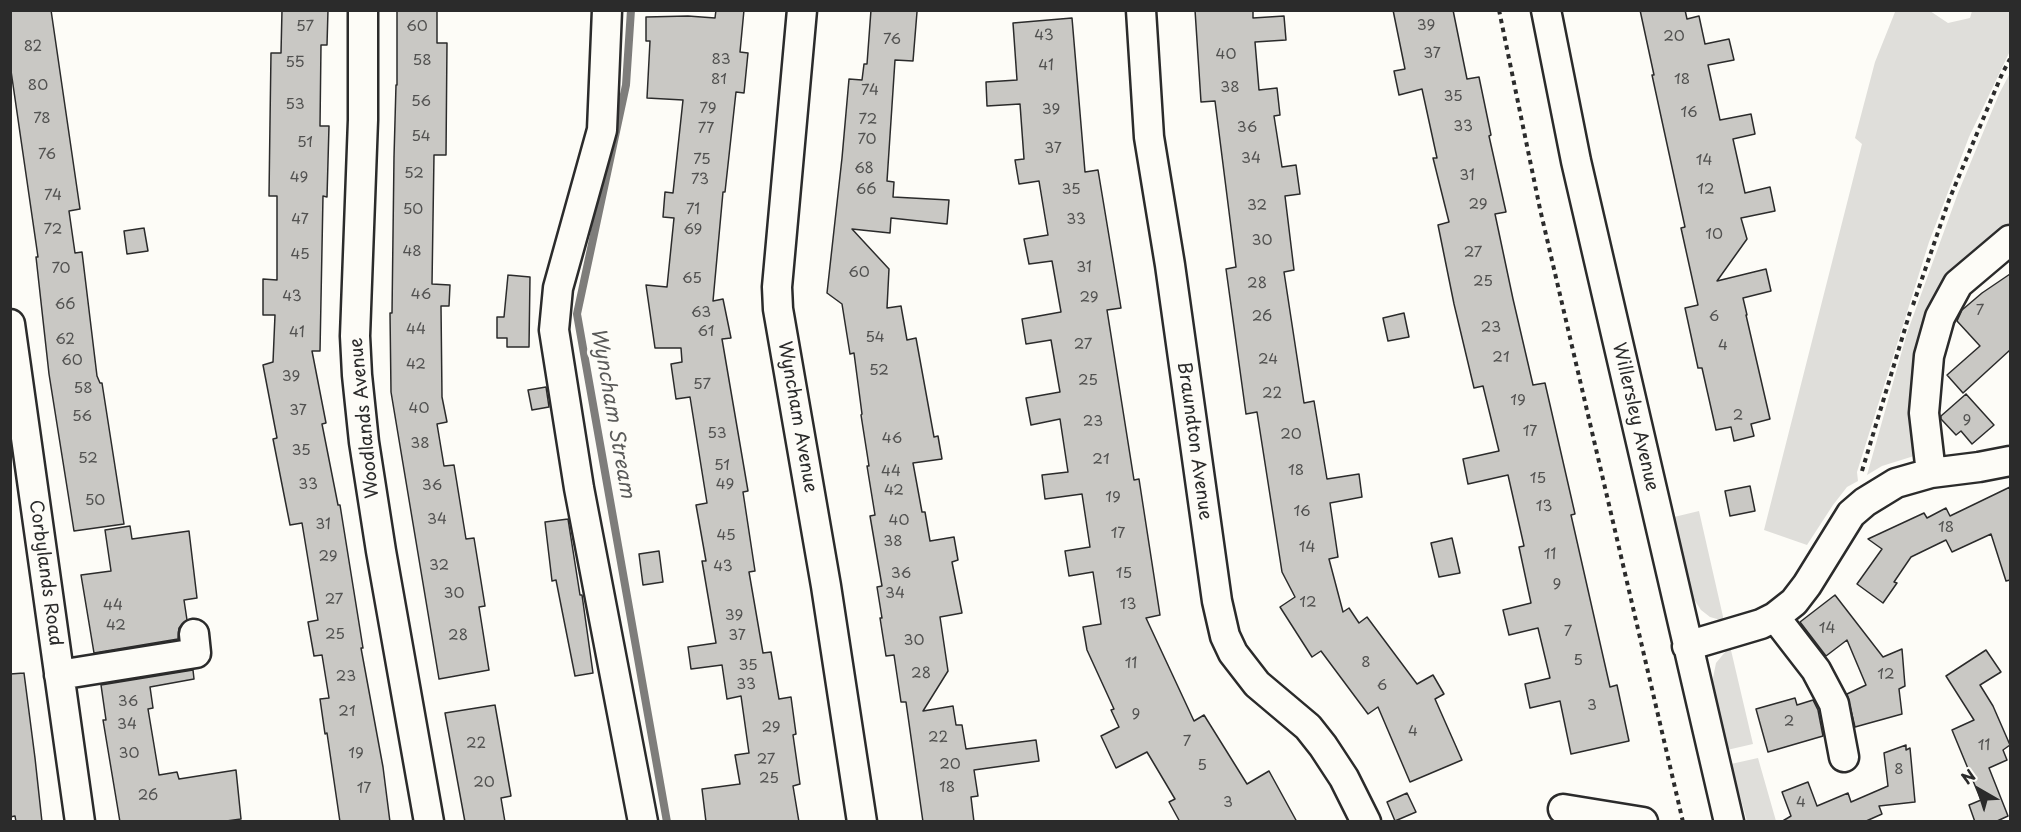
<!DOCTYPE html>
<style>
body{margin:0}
#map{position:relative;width:2021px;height:832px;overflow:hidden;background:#fdfcf7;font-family:"Playpen Sans",sans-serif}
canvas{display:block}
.frame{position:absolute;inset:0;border:12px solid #2b2b2b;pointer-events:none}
.north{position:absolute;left:1949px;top:760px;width:60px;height:60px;-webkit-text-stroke:4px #fdfcf7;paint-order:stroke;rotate:321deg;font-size:16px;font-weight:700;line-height:24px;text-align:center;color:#2b2b2b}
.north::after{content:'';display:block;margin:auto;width:21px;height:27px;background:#2b2b2b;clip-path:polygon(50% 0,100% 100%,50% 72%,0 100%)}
</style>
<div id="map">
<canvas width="2021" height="832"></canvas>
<div class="frame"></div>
<div class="north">N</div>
</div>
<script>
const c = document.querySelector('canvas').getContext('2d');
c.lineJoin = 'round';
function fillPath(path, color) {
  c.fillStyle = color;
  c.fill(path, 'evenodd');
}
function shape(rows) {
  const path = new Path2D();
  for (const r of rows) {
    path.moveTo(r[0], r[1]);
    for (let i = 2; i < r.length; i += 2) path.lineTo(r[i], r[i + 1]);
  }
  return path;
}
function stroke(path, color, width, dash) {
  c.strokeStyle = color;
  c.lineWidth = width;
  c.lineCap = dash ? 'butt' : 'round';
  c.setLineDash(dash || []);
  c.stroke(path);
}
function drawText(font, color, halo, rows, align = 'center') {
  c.font = font + ' "Playpen Sans",sans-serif';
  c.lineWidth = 6;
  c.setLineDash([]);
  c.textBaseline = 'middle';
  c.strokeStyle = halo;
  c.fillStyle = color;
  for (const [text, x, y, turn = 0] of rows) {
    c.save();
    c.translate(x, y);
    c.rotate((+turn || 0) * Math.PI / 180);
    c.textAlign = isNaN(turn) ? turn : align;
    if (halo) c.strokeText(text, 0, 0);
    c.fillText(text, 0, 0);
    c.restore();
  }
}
fillPath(shape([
 [1930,11,1948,23,1970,18,1972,11,2010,11,2010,51,1969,137,1929,242,1857,472,1858,481,1847,487,1833,505,1807,545,1764,530,1862,144,1855,138,1875,62,1895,12],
 [2010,73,2010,223,1974,249,1948,274,1932,301,1921,335,1911,418,1914,456,1882,466,1867,475,1907,333,1958,193,1999,94],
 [1699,511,1724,621,1710,617,1701,610,1693,598,1674,517],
 [1730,646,1753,744,1727,750,1712,683,1716,663],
 [1758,758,1776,821,1747,821,1731,764]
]), '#dfdeda');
stroke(shape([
 [631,10,626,85,577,314,667,822]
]), '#7e7d7b', 8);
const building = shape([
 [10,10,51,10,80,209,69,211,75,253,82,252,97,376,100,383,102,383,124,524,74,531,49,374,36,257,38,257,10,64,10,10],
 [282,10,328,10,327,45,321,45,320,126,329,126,327,197,323,196,320,351,312,351,326,423,322,424,338,505,340,505,363,648,361,648,383,767,390,822,340,822,327,733,325,734,320,699,329,698,322,655,314,656,308,622,318,620,302,523,290,525,273,439,277,438,263,365,273,362,275,315,263,315,263,279,277,280,277,196,269,196,270,122,271,53,281,53,282,10],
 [397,10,437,10,437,43,447,43,446,155,434,155,432,284,450,285,449,306,441,306,442,397,447,422,437,424,444,466,454,465,466,539,474,538,485,606,479,607,489,670,439,679,391,392,390,313,392,313,394,157,396,85,397,85,397,10],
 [716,10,744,10,740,52,748,53,744,93,736,92,725,192,723,192,713,301,723,299,731,338,722,339,748,491,743,492,755,571,749,572,763,653,771,652,779,699,791,697,796,734,793,735,800,784,793,786,799,822,706,822,702,789,740,784,735,755,749,753,741,696,727,699,722,665,691,669,688,647,716,643,702,561,706,561,696,505,707,503,690,397,676,399,671,364,682,362,681,348,655,348,646,285,667,287,674,218,663,217,665,192,673,193,683,100,647,98,650,41,646,41,646,17,688,16,715,18,716,10],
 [871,10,916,10,917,12,913,61,895,60,887,181,894,182,893,197,949,200,947,224,891,218,890,233,852,229,889,269,887,308,901,306,907,340,916,338,934,437,938,436,942,459,913,463,922,512,925,512,930,541,954,537,958,560,952,562,962,613,940,617,948,671,923,711,953,706,956,725,962,725,966,749,1036,740,1039,761,974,770,978,796,971,797,974,822,923,822,906,702,901,702,894,655,886,656,880,618,882,618,877,587,882,586,870,516,875,515,867,466,869,466,861,415,862,414,854,353,850,354,842,304,827,293,842,158,849,79,862,80,864,64,867,64,871,10],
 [1195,10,1253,10,1253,18,1284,16,1286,40,1255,42,1259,90,1277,88,1280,115,1274,116,1282,167,1296,165,1300,194,1285,196,1294,270,1284,272,1304,403,1314,401,1327,479,1359,474,1362,497,1330,503,1338,557,1329,559,1343,612,1349,608,1359,623,1367,617,1417,684,1433,675,1444,694,1435,699,1462,760,1410,782,1378,707,1368,714,1321,651,1312,657,1280,607,1295,597,1282,572,1257,412,1246,414,1226,269,1236,267,1225,180,1215,101,1201,102,1195,10],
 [1393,10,1453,10,1467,79,1479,77,1491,135,1489,136,1506,212,1495,214,1513,299,1533,385,1545,383,1575,514,1571,515,1610,687,1617,685,1629,741,1571,754,1560,701,1530,708,1525,684,1550,678,1538,628,1509,635,1503,610,1531,603,1519,547,1524,546,1508,475,1468,484,1463,459,1499,451,1483,386,1474,388,1454,304,1438,225,1449,222,1433,158,1437,158,1422,89,1399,95,1394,71,1405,69,1393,10],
 [1640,10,1685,10,1687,19,1699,16,1705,44,1729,39,1734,60,1708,65,1720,120,1751,114,1755,134,1733,139,1745,193,1770,187,1775,211,1741,218,1747,239,1717,281,1766,269,1771,291,1743,298,1747,315,1746,315,1770,419,1751,424,1754,436,1734,441,1731,427,1716,430,1702,368,1698,368,1685,308,1698,305,1681,228,1685,227,1652,75,1654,75,1640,10],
 [1072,18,1085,172,1098,170,1121,308,1107,310,1134,480,1139,479,1160,615,1146,618,1194,721,1204,715,1247,784,1269,771,1297,822,1180,822,1169,802,1175,799,1147,752,1116,768,1101,736,1119,727,1111,710,1114,709,1087,650,1083,627,1101,624,1093,572,1069,576,1065,551,1090,547,1082,494,1045,499,1042,475,1068,472,1060,419,1031,425,1026,398,1060,392,1051,340,1026,344,1022,319,1061,312,1052,261,1029,264,1024,239,1048,235,1039,181,1019,184,1015,160,1024,159,1020,104,987,106,986,82,1017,80,1013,23,1072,18],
 [144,228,148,251,127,254,124,231,144,228],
 [2010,274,2010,350,1963,393,1947,375,1980,346,1957,321,1962,310,1982,293,2010,274],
 [508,275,530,277,529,347,507,347,507,338,497,338,497,317,504,317,508,275],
 [1404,313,1409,337,1388,341,1383,318,1404,313],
 [546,387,549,407,532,410,528,390,546,387],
 [1966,394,1994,425,1972,444,1961,431,1956,435,1941,419,1941,416,1966,394],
 [1750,486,1755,511,1730,516,1725,491,1750,486],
 [2010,487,2010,580,2006,581,1991,534,1952,552,1946,540,1911,557,1894,582,1897,583,1883,603,1857,584,1882,549,1868,539,1924,513,1927,518,1946,508,1950,516,2010,487],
 [568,519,580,595,582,595,593,673,575,676,556,580,552,581,545,522,568,519],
 [130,526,132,539,189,531,197,598,184,600,187,620,179,628,178,639,94,653,81,575,111,571,105,530,130,526],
 [1452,538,1460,573,1439,577,1431,543,1452,538],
 [659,551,663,582,643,585,639,554,659,551],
 [1835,595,1883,657,1902,649,1905,686,1899,689,1902,714,1855,727,1847,694,1866,685,1847,640,1826,656,1800,622,1835,595],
 [1986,650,2001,672,1980,685,1993,706,2010,745,2003,750,2007,760,1989,768,2008,816,1995,822,1975,822,1969,805,1981,800,1952,730,1974,720,1946,676,1986,650],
 [193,670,194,679,150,687,153,708,148,709,159,775,177,772,179,779,236,770,241,819,219,822,120,822,103,720,106,720,101,685,193,670],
 [24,673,35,758,42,822,16,822,15,816,10,817,10,674,24,673],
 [1795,698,1797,705,1813,700,1818,710,1823,736,1768,752,1756,709,1795,698],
 [495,705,511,796,501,798,505,822,465,822,445,713,495,705],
 [1906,745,1906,750,1910,748,1915,802,1879,806,1882,814,1864,822,1781,822,1791,816,1782,792,1808,782,1817,806,1848,793,1851,802,1888,786,1884,753,1906,745],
 [1407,793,1416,812,1395,821,1387,802,1407,793]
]);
fillPath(building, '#c9c8c4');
stroke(building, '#2b2b2b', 1.5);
const minor = shape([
 [363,10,363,120,355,336,357,375,364,442,381,551,429,822],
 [607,10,602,130,558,288,554,330,579,488,643,822],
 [802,10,777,287,778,309,826,586,862,822],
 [1141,10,1149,137,1170,265,1217,601,1225,636,1233,653,1257,684,1308,727,1323,746,1344,778,1366,822],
 [1546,10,1576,161,1729,822],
 [10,324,80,822],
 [1931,473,1924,413,1929,356,1940,317,1958,284,2010,240],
 [1775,617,1816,670,1834,704,1844,757],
 [1687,646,1761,624,1775,617,1794,602,1807,585,1851,514,1865,502,1896,483,1931,473,1979,467,2010,461],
 [59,675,196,653,194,634],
 [1563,809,1643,822]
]);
stroke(minor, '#2b2b2b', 33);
stroke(shape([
 [1499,10,1540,209,1683,822],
 [1913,305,1949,200,2002,74,2010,59],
 [1862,471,1910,312]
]), '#2b2b2b', 4, [4.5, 4.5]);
stroke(minor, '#fdfcf7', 28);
drawText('15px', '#525251', null, [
 ["39",1426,26],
 ["57",305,27],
 ["60",417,27],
 ["43",1044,36],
 ["20",1674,37],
 ["76",892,40],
 ["82",33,47],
 ["37",1432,54],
 ["40",1226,55],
 ["83",721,60],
 ["58",422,61],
 ["55",295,63],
 ["41",1046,66],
 ["81",719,80],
 ["18",1682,80],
 ["80",38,86],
 ["38",1230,88],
 ["74",870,91],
 ["35",1453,97],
 ["56",421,102],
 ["53",295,105],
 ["79",708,109],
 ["39",1051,110],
 ["16",1689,113],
 ["78",42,119],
 ["72",868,120],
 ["33",1463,127],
 ["36",1247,128],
 ["77",706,129],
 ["54",421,137],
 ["70",867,140],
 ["51",305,143],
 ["37",1053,149],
 ["76",47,155],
 ["34",1251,159],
 ["75",702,160],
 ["14",1704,161],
 ["68",864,169],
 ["52",414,174],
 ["31",1467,176],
 ["49",299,178],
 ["73",700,180],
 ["66",866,190],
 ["35",1071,190],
 ["12",1706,190],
 ["74",53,196],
 ["29",1478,205],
 ["32",1257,206],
 ["50",413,210],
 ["71",693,210],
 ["47",300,220],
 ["33",1076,220],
 ["72",53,230],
 ["69",693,230],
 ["10",1714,235],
 ["30",1262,241],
 ["48",412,252],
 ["27",1473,253],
 ["45",300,255],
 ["31",1084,268],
 ["70",61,269],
 ["60",859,273],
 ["65",692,279],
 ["25",1483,282],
 ["28",1257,284],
 ["46",421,295],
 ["43",292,297],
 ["29",1089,298],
 ["66",65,305],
 ["7",1980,311],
 ["63",701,313],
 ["26",1262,317],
 ["6",1714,317],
 ["23",1491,328],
 ["44",416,330],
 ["61",706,332],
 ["41",297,333],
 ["54",875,338],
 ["62",65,340],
 ["27",1083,345],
 ["4",1723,346],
 ["21",1501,358],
 ["24",1268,360],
 ["60",72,361],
 ["42",416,365],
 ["52",879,371],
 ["39",291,377],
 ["25",1088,381],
 ["57",702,385],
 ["58",83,389],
 ["22",1272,394],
 ["19",1518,401],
 ["40",419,409],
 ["37",298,411],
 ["2",1738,416],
 ["56",82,417],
 ["9",1967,421],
 ["23",1093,422],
 ["17",1530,432],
 ["53",717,434],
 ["20",1291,435],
 ["46",892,439],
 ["38",420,444],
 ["35",301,451],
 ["52",88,459],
 ["21",1101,460],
 ["51",722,466],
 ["18",1296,471],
 ["44",891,472],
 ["15",1538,479],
 ["33",308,485],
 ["49",725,485],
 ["36",432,486],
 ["42",894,491],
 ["19",1113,498],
 ["50",95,501],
 ["13",1544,507],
 ["16",1302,512],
 ["34",437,520],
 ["40",899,521],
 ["31",323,525],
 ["18",1946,528],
 ["17",1118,534],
 ["45",726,536],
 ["38",893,542],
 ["14",1307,548],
 ["11",1550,555],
 ["29",328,557],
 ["32",439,566],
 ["43",723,567],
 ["36",901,574],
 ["15",1124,574],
 ["9",1557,585],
 ["30",454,594],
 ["34",895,594],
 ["27",334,600],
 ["12",1308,603],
 ["13",1128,605],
 ["44",113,606],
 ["39",734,616],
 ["42",116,626],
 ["14",1827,629],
 ["7",1568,632],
 ["25",335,635],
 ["28",458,636],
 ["37",737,636],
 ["30",914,641],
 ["5",1578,661],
 ["8",1366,663],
 ["11",1131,664],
 ["35",748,666],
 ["28",921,674],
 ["12",1886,675],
 ["23",346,677],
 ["33",746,685],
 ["6",1382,686],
 ["36",128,702],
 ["3",1592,706],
 ["21",347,712],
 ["9",1136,715],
 ["2",1789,722],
 ["34",127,725],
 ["29",771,728],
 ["4",1413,732],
 ["22",938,738],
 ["7",1187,742],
 ["22",476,744],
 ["11",1984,746],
 ["30",129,754],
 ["19",356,754],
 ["27",766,760],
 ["20",950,765],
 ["5",1202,766],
 ["8",1899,770],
 ["25",769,779],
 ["20",484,783],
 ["18",947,788],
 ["17",364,789],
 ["26",148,796],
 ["3",1228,803],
 ["4",1801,803]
]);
drawText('18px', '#2b2b2b', '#fdfcf7', [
 ["Wyncham Avenue",797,417,80],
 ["Willersley Avenue",1635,417,77],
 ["Woodlands Avenue",365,418,-96],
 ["Braundton Avenue",1194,441,82],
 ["Corbylands Road",45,573,82]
]);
drawText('italic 20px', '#5b5b5a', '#fdfcf7', [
 ["Wyncham Stream",612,413,80]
]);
</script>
